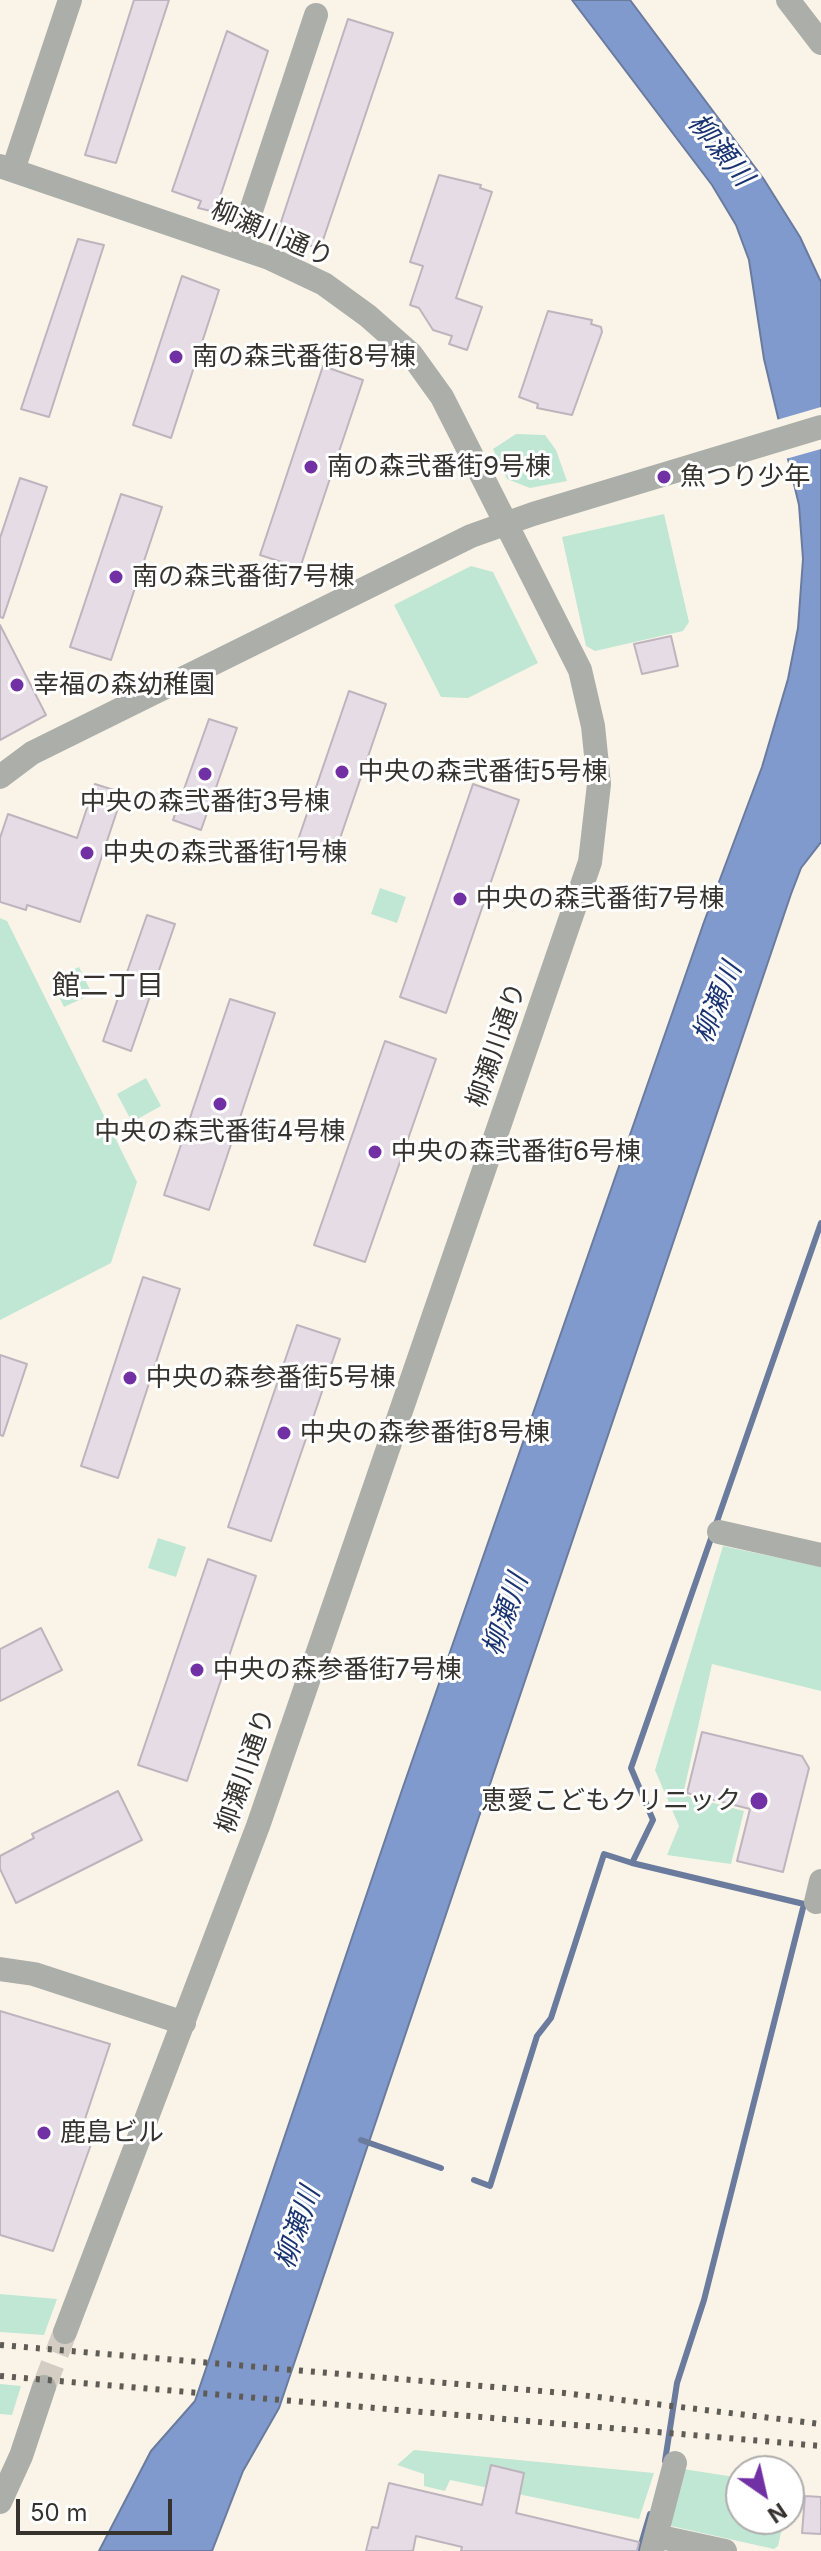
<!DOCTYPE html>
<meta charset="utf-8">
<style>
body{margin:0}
#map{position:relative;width:821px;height:2551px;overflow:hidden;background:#faf4e8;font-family:Inter,sans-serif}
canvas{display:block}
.north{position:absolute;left:725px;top:2455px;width:80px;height:80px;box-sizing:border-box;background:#fff;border:2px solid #afadac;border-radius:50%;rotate:146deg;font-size:22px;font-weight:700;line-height:32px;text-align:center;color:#36332f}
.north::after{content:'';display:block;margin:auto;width:28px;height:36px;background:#7230a5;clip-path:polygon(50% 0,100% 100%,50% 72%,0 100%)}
.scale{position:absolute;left:16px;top:2499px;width:156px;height:36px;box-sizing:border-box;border:4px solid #36332f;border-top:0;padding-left:10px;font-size:24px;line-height:28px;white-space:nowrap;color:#36332f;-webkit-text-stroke:6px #fff;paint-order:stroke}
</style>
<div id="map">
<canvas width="821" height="2551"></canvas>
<div class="north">N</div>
<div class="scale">50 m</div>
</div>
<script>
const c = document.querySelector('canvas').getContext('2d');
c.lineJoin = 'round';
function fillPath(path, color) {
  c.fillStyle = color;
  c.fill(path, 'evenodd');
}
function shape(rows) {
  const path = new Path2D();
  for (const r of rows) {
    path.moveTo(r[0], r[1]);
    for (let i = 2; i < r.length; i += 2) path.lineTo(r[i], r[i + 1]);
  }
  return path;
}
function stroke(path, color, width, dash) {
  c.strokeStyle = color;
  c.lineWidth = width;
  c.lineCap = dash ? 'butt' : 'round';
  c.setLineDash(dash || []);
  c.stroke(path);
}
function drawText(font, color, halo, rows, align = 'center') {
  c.font = font + ' Inter,"Noto Sans JP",sans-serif';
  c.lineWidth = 6;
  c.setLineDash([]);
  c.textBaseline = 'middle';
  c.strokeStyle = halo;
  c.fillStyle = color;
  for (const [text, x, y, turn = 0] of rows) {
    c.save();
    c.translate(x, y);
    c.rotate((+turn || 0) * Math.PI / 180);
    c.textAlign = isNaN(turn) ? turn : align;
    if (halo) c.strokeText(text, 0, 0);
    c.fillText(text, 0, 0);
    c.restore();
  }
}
fillPath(shape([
 [516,434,545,435,556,450,567,481,530,488,507,479,493,449],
 [664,514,689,622,683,631,595,651,586,646,562,537],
 [471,566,493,572,538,663,468,698,441,697,394,605],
 [380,888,406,897,397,923,371,914],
 [0,918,7,921,137,1182,111,1263,0,1320],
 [79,967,92,994,64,1007,51,980],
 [146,1078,161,1106,132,1122,117,1094],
 [158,1538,186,1547,176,1577,148,1568],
 [723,1546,821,1567,821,1691,712,1664,683,1795,744,1811,731,1864,667,1855,679,1826,655,1770],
 [0,2294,57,2299,44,2335,0,2332],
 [0,2384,21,2386,12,2415,0,2414],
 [414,2450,654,2473,639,2519,450,2480,445,2491,424,2486,424,2474,397,2465],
 [683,2469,741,2478,741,2519,784,2519,778,2546,774,2549,671,2526,667,2518]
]), '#bfe7d3');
const water = shape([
 [572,0,630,0,763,178,800,237,821,282,821,842,801,868,791,894,279,2408,243,2471,212,2551,99,2551,151,2451,195,2401,402,1790,704,922,762,767,788,679,798,628,803,559,799,505,764,359,749,260,736,225,712,185,572,0]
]);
fillPath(water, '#819ace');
stroke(water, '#6a7b9e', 2);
fillPath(shape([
 [821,407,821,449,782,460,773,421]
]), '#faf4e8');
stroke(shape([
 [361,2140,441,2168],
 [474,2180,490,2186,537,2036,551,2018,604,1854,632,1863],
 [665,2461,677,2383,704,2300,804,1904,632,1863,653,1820,631,1768,821,1223],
 [639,2551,650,2514]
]), '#6a7b9e', 6);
const building = shape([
 [134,0,169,0,116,163,85,155,134,0],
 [348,19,393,33,320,249,277,234,348,19],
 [227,31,268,51,215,212,198,208,201,201,172,191,227,31],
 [439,175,481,185,480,188,492,192,456,298,482,307,467,350,449,344,452,336,433,330,419,308,410,305,423,266,410,262,439,175],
 [78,239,104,245,49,417,21,409,78,239],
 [182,276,219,290,171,438,133,425,182,276],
 [548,311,592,320,591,324,601,327,602,332,572,415,537,408,538,404,519,397,548,311],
 [323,366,363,380,300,568,260,555,323,366],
 [20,478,47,487,3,618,0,617,0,538,20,478],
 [121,494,162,507,111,660,70,647,121,494],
 [0,625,46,715,0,740,0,625],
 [671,636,678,666,642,674,634,644,671,636],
 [349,691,386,704,335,853,298,840,349,691],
 [209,719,237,728,201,830,173,820,209,719],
 [95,784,123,793,80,922,27,905,26,910,0,902,0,838,8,814,77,838,95,784],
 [473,784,519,800,446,1013,400,997,473,784],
 [147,915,175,924,131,1051,103,1041,147,915],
 [230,999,275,1013,209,1210,164,1195,230,999],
 [385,1041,436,1059,365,1262,314,1245,385,1041],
 [143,1277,180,1289,118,1478,81,1466,143,1277],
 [297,1325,340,1339,271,1541,228,1527,297,1325],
 [0,1355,27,1364,3,1436,0,1435,0,1355],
 [208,1559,256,1576,187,1781,138,1765,208,1559],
 [41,1628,62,1670,0,1701,0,1649,41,1628],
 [702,1732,802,1756,809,1768,783,1872,737,1861,750,1809,687,1793,702,1732],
 [118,1791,142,1840,16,1903,0,1869,0,1856,34,1838,32,1834,118,1791],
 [0,2011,110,2044,81,2131,94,2136,53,2251,0,2235,0,2011],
 [491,2465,524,2473,516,2513,639,2542,637,2551,461,2551,462,2547,416,2536,413,2551,366,2551,372,2527,378,2528,389,2483,482,2505,491,2465],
 [805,2496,821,2497,821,2534,802,2533,805,2496]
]);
fillPath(building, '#e6dce6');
stroke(building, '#beb4bd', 2);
stroke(shape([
 [44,2387,65,2332]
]), '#d3cdc3', 24, [24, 12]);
stroke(shape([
 [788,0,821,43],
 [0,166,269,258,324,284,368,316,411,354,442,397,580,670,593,726,599,784,590,862,258,1826,65,2332],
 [13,170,70,0],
 [239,247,316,15],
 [0,777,32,753,471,536,533,514,821,427],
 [719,1532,821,1555],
 [816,1902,821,1881],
 [0,1969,34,1974,184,2023],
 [0,2502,21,2456,44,2387],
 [656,2536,725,2551],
 [652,2551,675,2463]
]), '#abaea9', 24);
stroke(shape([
 [0,2345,564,2393,821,2424],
 [0,2376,821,2446]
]), '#5f5b55', 6, [4, 8]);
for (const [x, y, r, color] of [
 [176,357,8,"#7230a5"],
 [311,467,8,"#7230a5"],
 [664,477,8,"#7230a5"],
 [116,577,8,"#7230a5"],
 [17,685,8,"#7230a5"],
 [342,772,8,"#7230a5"],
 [205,774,8,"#7230a5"],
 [87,853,8,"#7230a5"],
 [460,899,8,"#7230a5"],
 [220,1104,8,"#7230a5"],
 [375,1152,8,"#7230a5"],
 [130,1378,8,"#7230a5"],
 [284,1433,8,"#7230a5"],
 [197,1670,8,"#7230a5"],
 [759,1801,10,"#7230a5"],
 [44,2133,8,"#7230a5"]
]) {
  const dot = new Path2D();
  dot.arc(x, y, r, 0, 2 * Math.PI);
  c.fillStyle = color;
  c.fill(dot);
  stroke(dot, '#fff', 3);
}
drawText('26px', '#36332f', '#fff', [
 ["柳瀬川通り",272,234,23],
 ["柳瀬川通り",497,1045,-71],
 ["柳瀬川通り",246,1771,-71]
]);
drawText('26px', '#36332f', '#fff', [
 ["南の森弐番街8号棟",192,357],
 ["南の森弐番街9号棟",327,467],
 ["魚つり少年",680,477],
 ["南の森弐番街7号棟",132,577],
 ["幸福の森幼稚園",33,685],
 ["中央の森弐番街5号棟",358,772],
 ["中央の森弐番街3号棟",205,802,"center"],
 ["中央の森弐番街1号棟",103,853],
 ["中央の森弐番街7号棟",476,899],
 ["中央の森弐番街4号棟",220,1132,"center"],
 ["中央の森弐番街6号棟",391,1152],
 ["中央の森参番街5号棟",146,1378],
 ["中央の森参番街8号棟",300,1433],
 ["中央の森参番街7号棟",213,1670],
 ["恵愛こどもクリニック",741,1801,"right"],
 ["鹿島ビル",60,2133]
], 'left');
drawText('italic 28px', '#1a3472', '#fff', [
 ["柳瀬川",720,150,51],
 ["柳瀬川",718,1003,-68],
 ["柳瀬川",506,1615,-71],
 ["柳瀬川",298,2228,-71]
]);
drawText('28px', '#36332f', '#fff', [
 ["館二丁目",108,987]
]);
</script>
